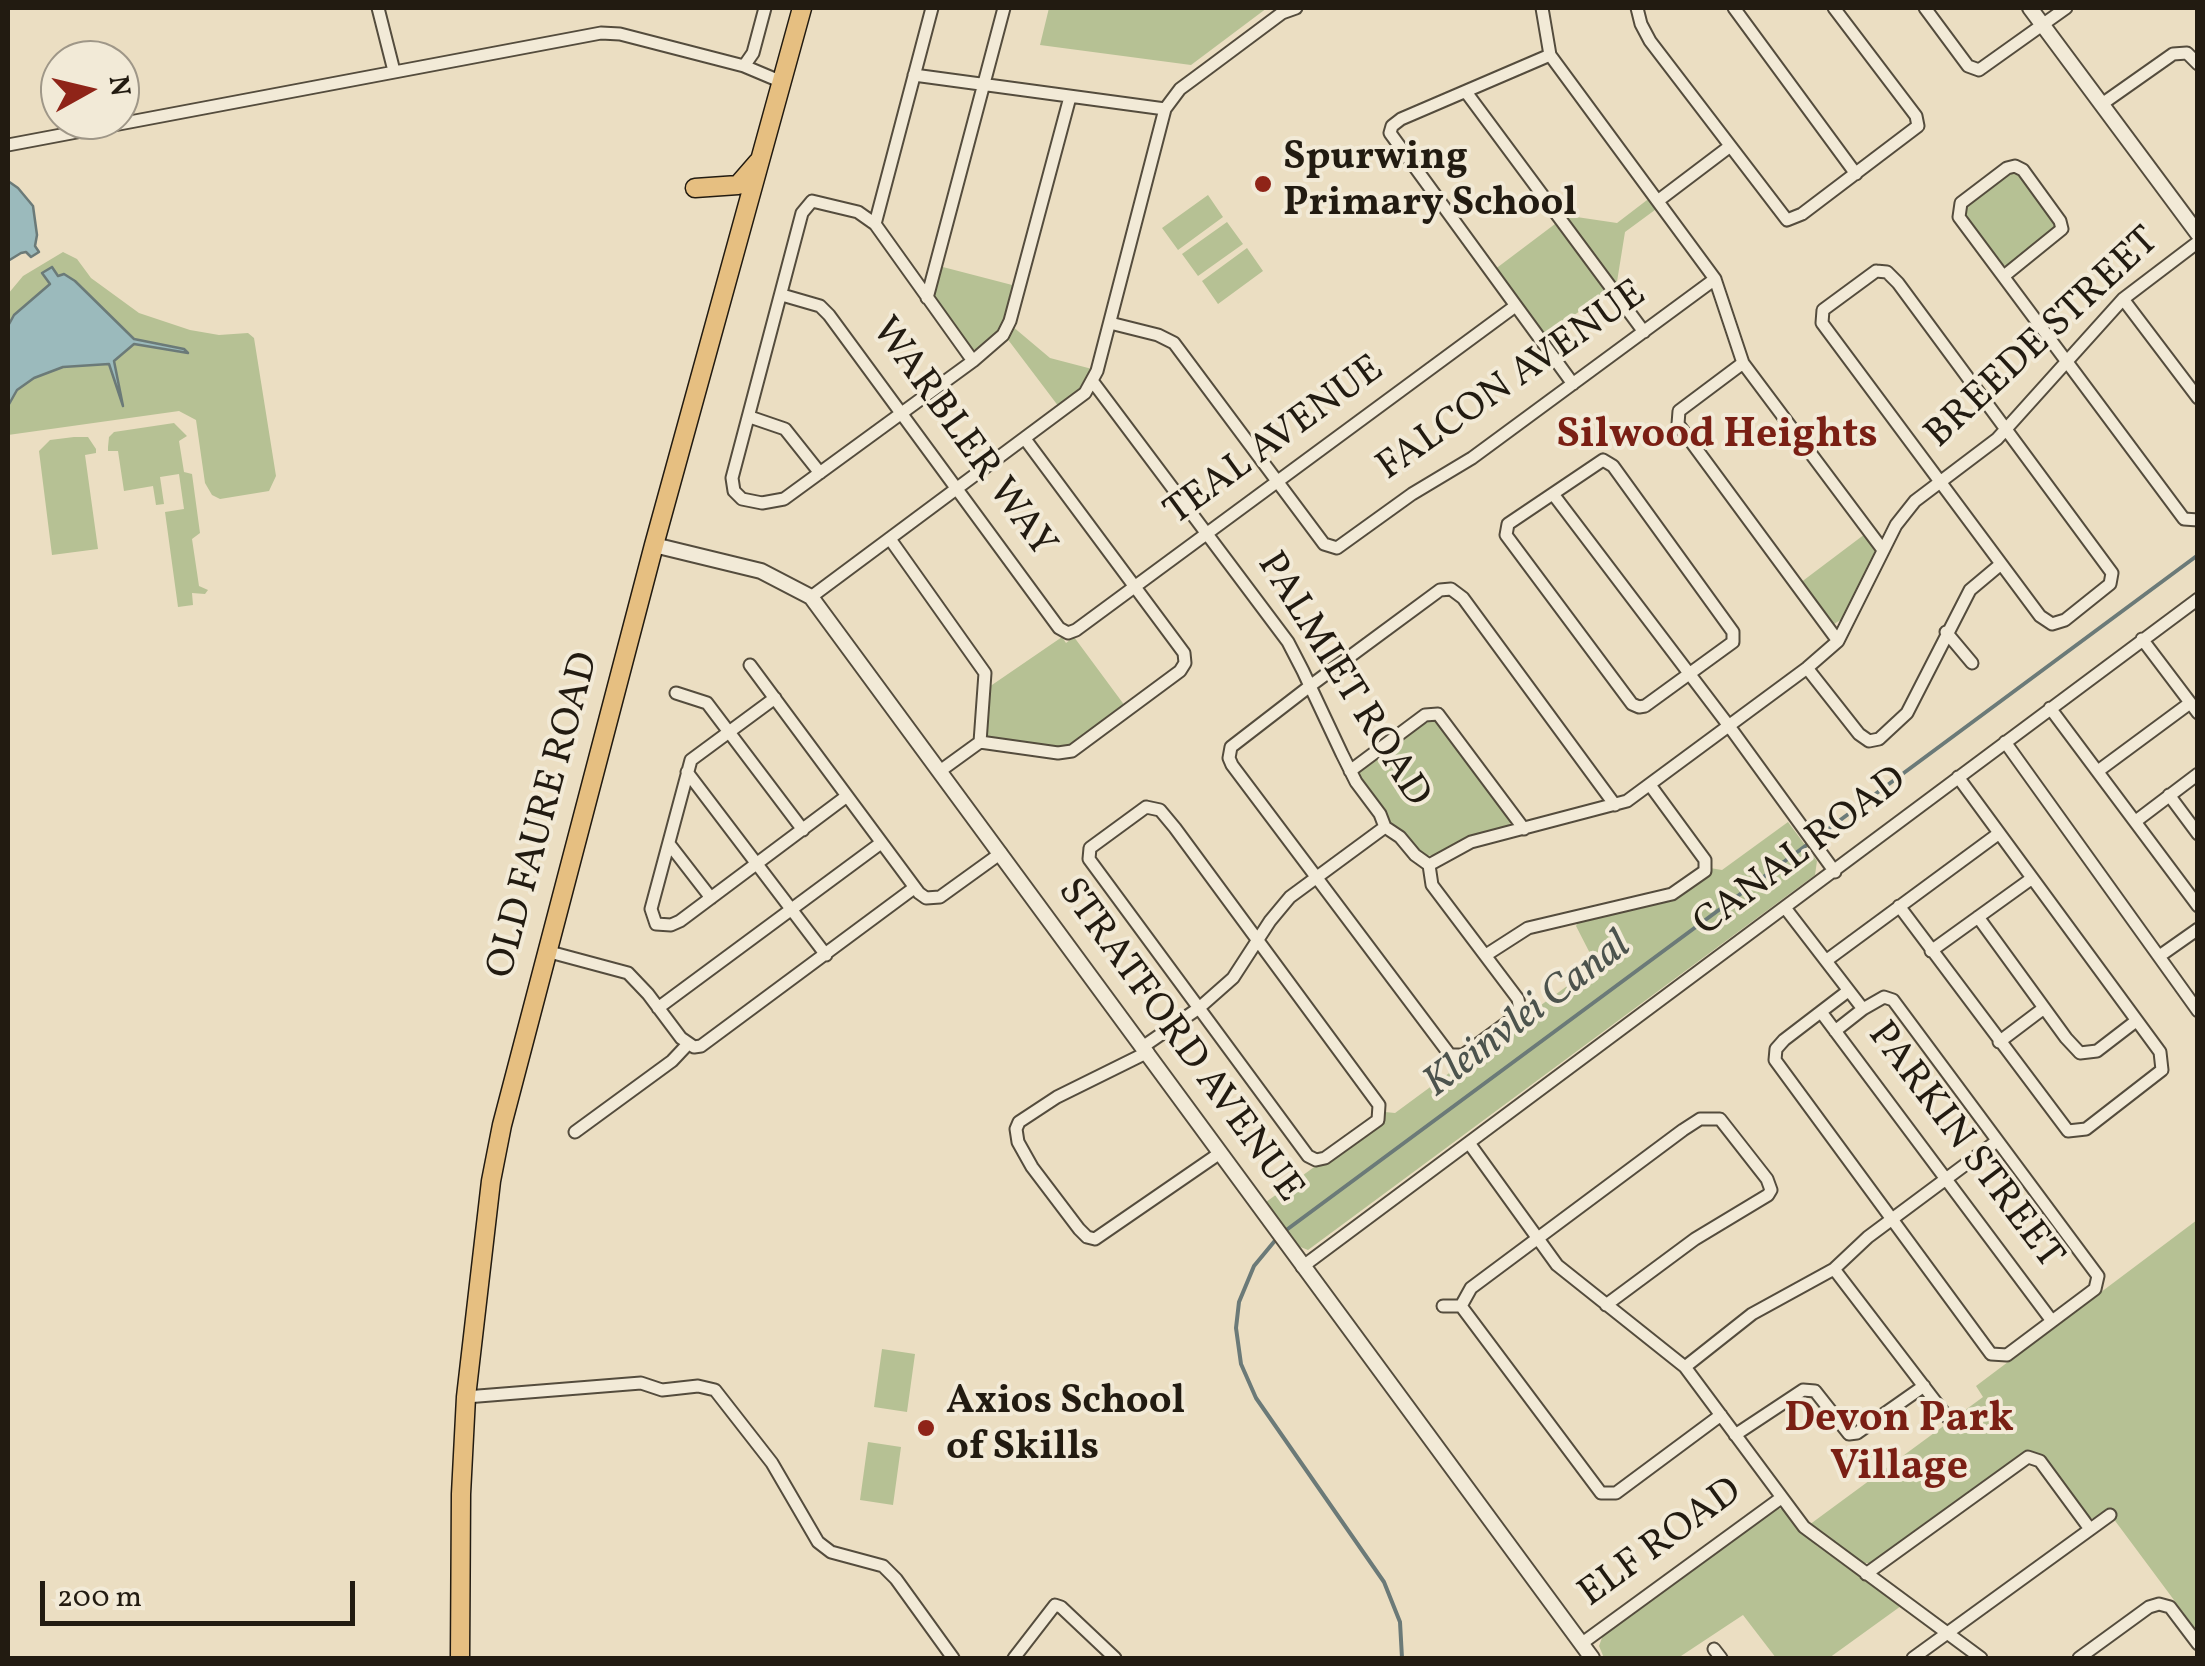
<!DOCTYPE html>
<style>
body{margin:0}
#map{position:relative;width:2205px;height:1666px;overflow:hidden;background:#ebdec2;font-family:Vollkorn,serif}
canvas{display:block}
.frame{position:absolute;inset:0;border:10px solid #221b11;pointer-events:none}
.north{position:absolute;left:40px;top:40px;width:100px;height:100px;box-sizing:border-box;background:#f2ead7;border:2px solid #9f9788;border-radius:50%;rotate:82deg;font-size:28px;font-weight:700;line-height:40px;text-align:center;color:#221b11}
.north::after{content:'';display:block;margin:auto;width:35px;height:45px;background:#8f2418;clip-path:polygon(50% 0,100% 100%,50% 72%,0 100%)}
.scale{position:absolute;left:40px;top:1581px;width:315px;height:45px;box-sizing:border-box;border:5px solid #221b11;border-top:0;padding-left:12px;font-size:30px;line-height:35px;white-space:nowrap;color:#221b11;-webkit-text-stroke:8px #f2ead7;paint-order:stroke}
</style>
<div id="map">
<canvas width="2205" height="1666"></canvas>
<div class="frame"></div>
<div class="north">N</div>
<div class="scale">200 m</div>
</div>
<script>
const c = document.querySelector('canvas').getContext('2d');
c.lineJoin = 'round';
function fillPath(path, color) {
  c.fillStyle = color;
  c.fill(path, 'evenodd');
}
function shape(rows) {
  const path = new Path2D();
  for (const r of rows) {
    path.moveTo(r[0], r[1]);
    for (let i = 2; i < r.length; i += 2) path.lineTo(r[i], r[i + 1]);
  }
  return path;
}
function stroke(path, color, width, dash) {
  c.strokeStyle = color;
  c.lineWidth = width;
  c.lineCap = dash ? 'butt' : 'round';
  c.setLineDash(dash || []);
  c.stroke(path);
}
function drawText(font, color, halo, rows, align = 'center') {
  c.font = font + ' Vollkorn,serif';
  c.lineWidth = 8;
  c.setLineDash([]);
  c.textBaseline = 'middle';
  c.strokeStyle = halo;
  c.fillStyle = color;
  for (const [text, x, y, turn = 0] of rows) {
    c.save();
    c.translate(x, y);
    c.rotate((+turn || 0) * Math.PI / 180);
    c.textAlign = isNaN(turn) ? turn : align;
    if (halo) c.strokeText(text, 0, 0);
    c.fillText(text, 0, 0);
    c.restore();
  }
}
fillPath(shape([
 [1049,8,1267,8,1191,65,1040,45],
 [2016,170,2056,226,2056,229,2006,266,2001,263,1966,215,1966,207],
 [1208,195,1223,217,1178,250,1162,228],
 [1651,197,1659,207,1625,232,1616,288,1563,215,1617,223],
 [1227,222,1243,244,1198,276,1182,254],
 [1555,224,1606,292,1544,337,1494,270],
 [1247,248,1263,271,1218,304,1202,281],
 [63,252,77,259,91,278,139,313,190,330,219,335,248,333,254,338,276,476,269,491,220,499,212,495,205,483,196,420,179,411,8,435,9,402,17,390,34,378,63,367,110,364,122,403,114,361,134,344,183,353,184,349,134,339,75,281,51,284,8,326,8,294,23,276],
 [939,266,1016,286,998,335,978,350,971,349,933,299],
 [1012,326,1050,358,1092,369,1084,386,1059,407,1006,337],
 [174,423,187,436,179,441,184,472,192,474,200,533,192,539,199,586,208,590,205,594,192,593,193,605,178,607,165,512,184,509,179,474,160,477,164,504,156,505,153,486,124,491,118,451,108,451,108,447,109,437,114,432],
 [74,437,88,437,96,449,96,453,85,455,98,549,52,555,39,451,50,440],
 [1865,534,1876,549,1875,556,1844,618,1834,624,1800,583],
 [1062,637,1066,643,1074,637,1125,706,1066,749,990,739,986,735,989,687],
 [1434,718,1511,821,1508,827,1465,839,1439,854,1427,856,1417,851,1402,832,1391,826,1358,774,1360,769,1427,719],
 [1788,822,1817,861,1815,875,1308,1250,1298,1246,1266,1202,1383,1117,1385,1112,1395,1113,1452,1071,1454,1061,1462,1060,1524,1010,1537,1008,1596,965,1576,926,1579,920,1676,897,1710,868,1722,870],
 [2197,1220,2197,1631,2110,1514,2097,1519,2087,1517,2026,1453,1874,1563,1859,1563,1809,1525,1983,1397,1976,1386],
 [882,1349,915,1354,907,1412,874,1407],
 [868,1442,901,1447,893,1505,860,1500],
 [1778,1508,1784,1510,1817,1546,1901,1606,1829,1658,1776,1658,1743,1615,1678,1658,1604,1658,1599,1646,1603,1635]
]), '#b6c194');
const water = shape([
 [8,181,18,188,33,206,37,235,35,246,39,252,31,257,26,252,21,253,8,261,8,181],
 [52,267,58,276,64,274,75,281,134,339,184,349,188,353,134,344,114,361,123,406,109,364,63,367,34,378,17,390,8,406,8,326,14,315,50,284,42,273,52,267]
]);
fillPath(water, '#9bbabc');
stroke(water, '#6b7a78', 2.5);
stroke(shape([
 [1816,838,2198,555],
 [1285,1231,1808,844],
 [1278,1237,1254,1266,1239,1302,1236,1328,1241,1364,1256,1398,1384,1582,1400,1622,1402,1658]
]), '#6b7a78', 4);
const minor = shape([
 [378,8,394,71],
 [1542,8,1550,55,1715,279,1743,363,1883,550],
 [1637,8,1641,24,1650,41,1787,220,1802,214,1918,126,1916,116,1834,8],
 [1734,8,1856,174],
 [1925,8,1968,66,1979,70,2066,8],
 [1550,55,1401,119,1392,126,1390,133,1573,384],
 [744,66,782,82],
 [914,75,1165,109],
 [1466,92,1644,332],
 [2102,104,2173,54,2187,53,2198,64],
 [8,145,601,33,620,34,744,66,753,53,765,8],
 [1659,200,1729,147],
 [875,224,932,8],
 [1876,271,1887,272,1898,283,2112,573,2110,584,2065,620,2052,624,2040,616,1822,323,1823,310,1876,271],
 [2004,276,2062,229,2060,221,2023,170,2015,166,2007,168,1961,203,1959,217,2184,519,2198,520],
 [782,295,820,306,829,315,1059,628,1068,633,1076,630,1514,307],
 [927,298,1004,8],
 [2123,299,2198,398],
 [1110,323,1158,335,1174,343,1324,544,1337,548,1412,494,1472,458,1715,279],
 [973,361,875,224,858,212,812,201,802,213,732,478,734,491,742,499,762,503,784,499,973,361,1003,335,1010,321,1070,97],
 [1743,363,1679,411,1678,424,1838,641],
 [1093,382,1288,642,1303,671,1310,686,1342,754,1356,782,1380,814,1385,827,1400,837,1415,855,1429,865,1432,885,1518,999,1520,1010,1516,1016,1463,1055,1450,1055,1232,765,1229,758,1231,747,1310,686,1440,590,1451,589,1463,598,1615,805],
 [750,417,785,429,820,473],
 [1603,460,1613,466,1733,632,1733,642,1645,706,1639,707,1632,704,1506,535,1508,524,1603,460],
 [1553,494,1729,726,1835,872],
 [890,539,985,673,980,742,940,771],
 [811,597,1085,393,1097,371,1165,109,1180,89,1207,69,1282,13,1296,8],
 [1946,632,1972,663],
 [2142,639,2198,713],
 [750,665,919,893,926,898,940,897,1001,853],
 [1807,668,1859,734,1869,741,1879,739,1907,713,1970,590,2001,564],
 [676,693,707,703,803,830],
 [775,698,691,760,651,909,656,924,671,925,680,921,847,796],
 [2050,708,2198,906],
 [980,742,1058,753,1072,751,1180,671,1185,663,1184,653,1025,439],
 [2005,742,2198,1011],
 [1350,771,1425,715,1438,714,1524,829],
 [2098,771,2190,703],
 [687,772,826,955],
 [2169,795,2198,834],
 [1146,807,1160,810,1175,828,1379,1105,1378,1120,1325,1158,1316,1160,1308,1156,1089,859,1090,848,1146,807],
 [2136,821,2198,774],
 [670,845,711,898],
 [1429,865,1471,842,1627,801,1807,668,1838,641,1896,525,1915,501,1997,439,2123,299,2198,242],
 [1899,906,2068,1131,2086,1129,2162,1070,2160,1052,1958,777],
 [1786,909,1863,1009,1884,997,1893,1000,2098,1276,2095,1289,2007,1355,1991,1354,1775,1060,1776,1049,1784,1040,1848,991],
 [1978,917,2066,1038,2080,1053,2097,1051,2136,1021],
 [546,951,628,973,648,994,681,1038,694,1047,701,1046,914,888],
 [1931,951,2031,879],
 [1486,955,1528,928,1672,894,1705,871,1705,860,1650,785],
 [2161,955,2198,929],
 [1827,960,1998,834],
 [658,1008,881,843],
 [1821,1012,2052,1321],
 [1835,1031,1863,1009],
 [1999,1042,2044,1008],
 [1144,1046,1199,1008,1233,978,1270,921,1290,897,1385,827],
 [1148,1052,1057,1097,1019,1122,1016,1129,1018,1142,1032,1167,1079,1229,1087,1237,1095,1239,1220,1153],
 [575,1132,672,1061,688,1044],
 [1469,1143,1557,1265,1685,1367,1804,1527,1981,1658],
 [1302,1267,2198,599],
 [1834,1269,1948,1418],
 [1606,1305,1695,1239,1768,1195,1771,1190,1767,1179,1720,1119,1700,1119,1683,1130,1471,1288,1461,1306,1601,1493,1616,1493,1721,1415],
 [1443,1306,1461,1306],
 [1685,1367,1752,1314,1834,1269,1868,1237,1997,1141],
 [466,1397,641,1383,662,1390,698,1386,715,1390,772,1463,818,1542,831,1552,883,1566,896,1579,953,1658],
 [1735,1435,1803,1390,1815,1391,1849,1434,1857,1433,1924,1386],
 [1866,1574,2028,1457,2040,1461,2090,1529],
 [1581,1644,1781,1498],
 [1714,1649,1721,1658],
 [1014,1658,1055,1605,1061,1607,1115,1658],
 [1913,1658,2110,1515],
 [2079,1658,2149,1607,2159,1604,2170,1607,2198,1644]
]);
const tertiary = shape([
 [2030,8,2198,234],
 [654,545,761,571,811,597,1592,1658]
]);
const primary = shape([
 [695,188,738,185,758,162],
 [460,1658,461,1494,466,1397,491,1181,502,1125,654,545,802,8]
]);
stroke(minor, '#544c3d', 15);
stroke(tertiary, '#544c3d', 18);
stroke(primary, '#221b11', 21);
stroke(minor, '#f2ead7', 11);
stroke(tertiary, '#f2ead7', 14);
stroke(primary, '#e6bf81', 18);
for (const [x, y, r, color] of [
 [1263,184,10,"#8f2418"],
 [926,1428,10,"#8f2418"]
]) {
  const dot = new Path2D();
  dot.arc(x, y, r, 0, 2 * Math.PI);
  c.fillStyle = color;
  c.fill(dot);
  stroke(dot, '#f2ead7', 4);
}
drawText('bold 40px', '#221b11', '#f2ead7', [
 ["Spurwing",1283,161],
 ["Primary School",1283,207],
 ["Axios School",946,1405],
 ["of Skills",946,1451]
], 'left');
drawText('40px', '#221b11', '#f2ead7', [
 ["BREEDE STREET",2044,340,-43],
 ["FALCON AVENUE",1513,383,-35],
 ["WARBLER WAY",961,439,54],
 ["TEAL AVENUE",1276,443,-36],
 ["PALMIET ROAD",1341,681,58],
 ["OLD FAURE ROAD",546,816,-75],
 ["CANAL ROAD",1802,854,-37],
 ["STRATFORD AVENUE",1178,1042,54],
 ["PARKIN STREET",1963,1147,53],
 ["ELF ROAD",1662,1545,-36]
]);
drawText('bold 42px', '#7a1f14', '#f2ead7', [
 ["Silwood Heights",1717,438],
 ["Devon Park",1899,1422],
 ["Village",1899,1470]
]);
drawText('italic 42px', '#4c534d', '#f2ead7', [
 ["Kleinvlei Canal",1529,1017,-37]
]);
</script>
